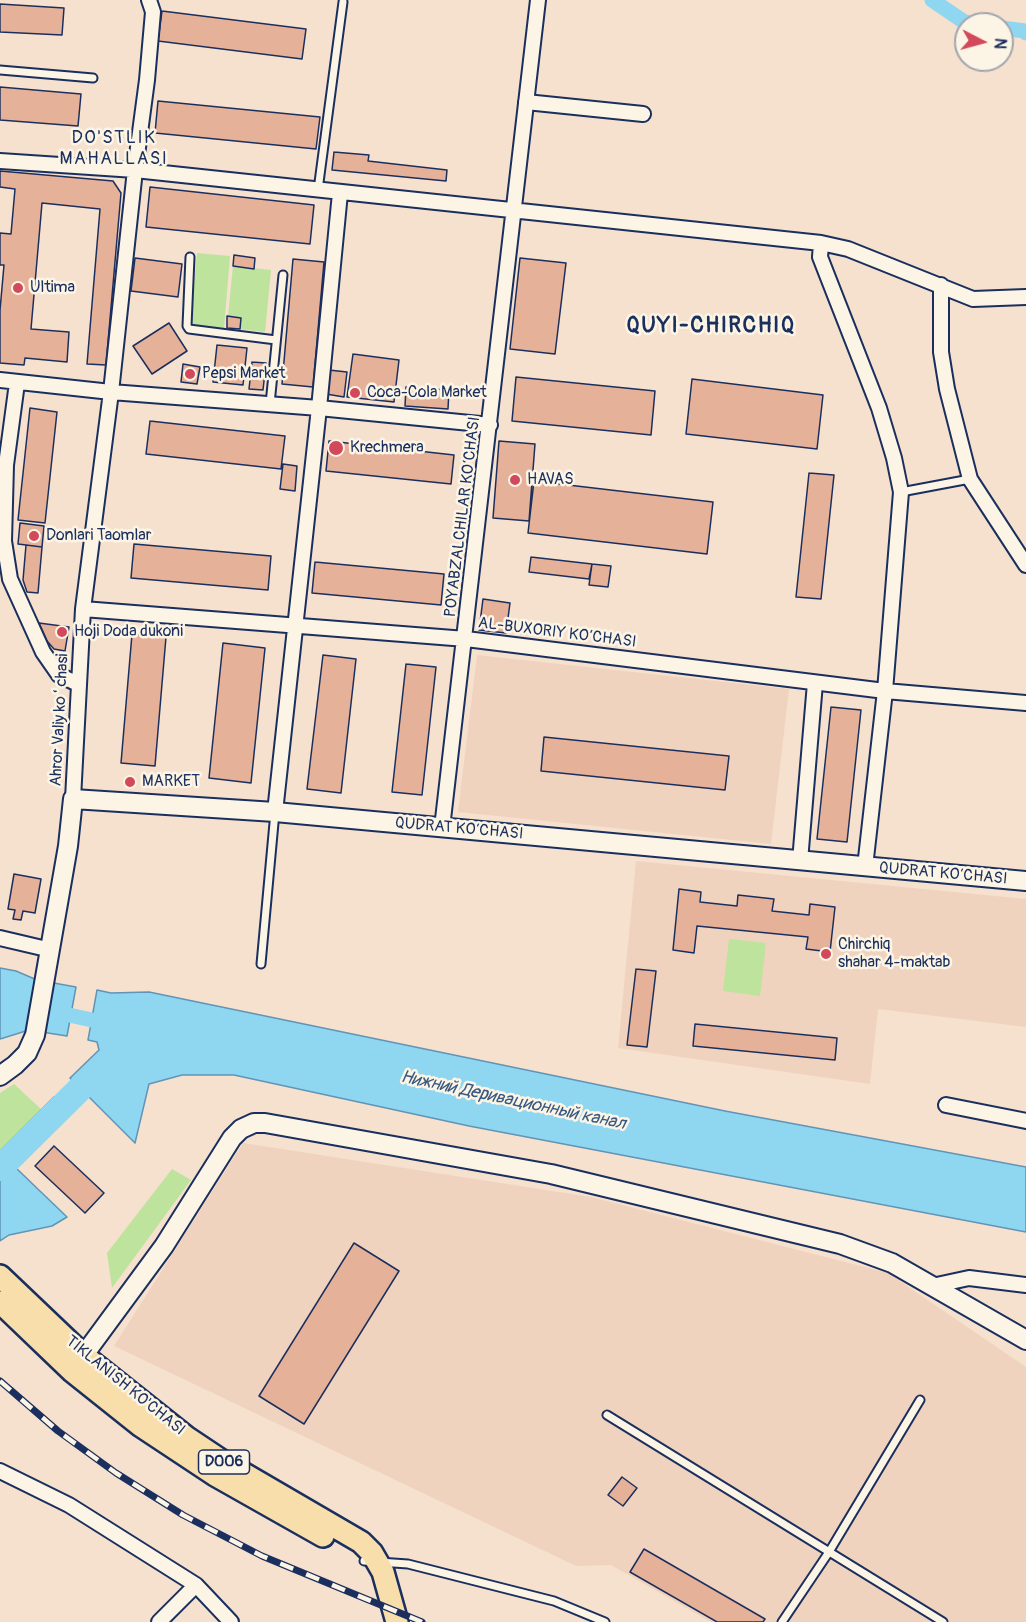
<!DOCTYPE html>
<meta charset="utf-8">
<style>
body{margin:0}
#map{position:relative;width:1026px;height:1622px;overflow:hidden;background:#f5e1ce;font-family:Pangolin,sans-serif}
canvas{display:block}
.north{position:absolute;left:954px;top:12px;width:60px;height:60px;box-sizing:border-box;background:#fcf5e5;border:2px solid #a2a6af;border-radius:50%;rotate:96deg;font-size:16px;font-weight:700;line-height:24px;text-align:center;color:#1b2f5e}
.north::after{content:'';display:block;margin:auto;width:21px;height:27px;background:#d1495b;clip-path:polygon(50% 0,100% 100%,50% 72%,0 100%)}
</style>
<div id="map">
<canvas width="1026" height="1622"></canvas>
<div class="north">N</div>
</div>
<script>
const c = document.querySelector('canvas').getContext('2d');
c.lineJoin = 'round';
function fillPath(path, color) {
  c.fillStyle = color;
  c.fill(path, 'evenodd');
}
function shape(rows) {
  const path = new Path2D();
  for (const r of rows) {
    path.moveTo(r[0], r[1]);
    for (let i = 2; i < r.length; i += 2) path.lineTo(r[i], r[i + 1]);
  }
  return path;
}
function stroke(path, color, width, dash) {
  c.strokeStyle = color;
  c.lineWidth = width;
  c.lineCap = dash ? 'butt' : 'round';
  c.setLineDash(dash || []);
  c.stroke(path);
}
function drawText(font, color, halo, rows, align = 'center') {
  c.font = font + ' Pangolin,sans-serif';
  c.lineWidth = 5;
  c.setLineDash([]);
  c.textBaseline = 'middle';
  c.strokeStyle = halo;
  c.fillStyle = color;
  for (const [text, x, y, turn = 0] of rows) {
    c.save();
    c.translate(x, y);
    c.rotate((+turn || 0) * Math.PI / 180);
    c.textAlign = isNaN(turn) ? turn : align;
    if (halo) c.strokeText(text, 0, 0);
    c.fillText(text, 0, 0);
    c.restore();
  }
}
fillPath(shape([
 [477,655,789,689,771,844,458,812],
 [636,861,1026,899,1026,1027,878,1009,870,1084,618,1048],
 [243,1143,591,1197,888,1273,1026,1367,1026,1622,711,1622,611,1565,576,1566,114,1346]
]), '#f0d3be');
fillPath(shape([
 [197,253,230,256,224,328,190,325],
 [233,266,271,270,265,332,240,329,241,318,228,316],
 [729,939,766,943,760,996,723,991],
 [14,1084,41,1109,0,1151,0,1093],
 [172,1169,191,1180,112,1288,107,1253]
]), '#bee39d');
const water = shape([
 [0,968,16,971,37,980,76,987,67,1036,29,1030,0,1039,0,968],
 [97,990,111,993,149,992,725,1111,1026,1167,1026,1232,469,1126,234,1075,182,1075,149,1084,135,1143,70,1078,99,1050,97,1042,88,1040,97,990],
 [54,1097,69,1111,16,1168,67,1217,52,1226,9,1235,0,1241,0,1151,54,1097]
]);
fillPath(water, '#8fd7f1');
stroke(water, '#6194b6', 1.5);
stroke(shape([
 [932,0,963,21,972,24],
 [1002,28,1025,31,1026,33],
 [51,1011,110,1024]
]), '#8fd7f1', 15);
stroke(shape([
 [0,1168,105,1064]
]), '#8fd7f1', 26);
const building = shape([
 [0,4,64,8,62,35,0,32,0,4],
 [162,11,306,29,302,59,158,41,162,11],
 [0,87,81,94,78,126,0,120,0,87],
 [158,101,320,117,316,149,155,133,158,101],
 [334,152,369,155,368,161,447,170,446,181,332,170,334,152],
 [0,171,113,181,121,193,106,365,87,364,100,209,42,203,31,329,69,332,67,362,25,358,24,365,0,363,0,310,4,265,0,265,0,233,11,234,15,189,0,187,0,171],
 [150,187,314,205,310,244,146,227,150,187],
 [234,255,255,258,254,269,233,266,234,255],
 [135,258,182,264,178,297,131,291,135,258],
 [520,258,566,263,555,354,510,349,520,258],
 [293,259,324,262,313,387,282,384,293,259],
 [227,316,241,318,240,329,227,328,227,316],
 [169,323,187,351,152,374,133,346,169,323],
 [217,345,247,348,243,385,213,382,217,345],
 [353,354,399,360,394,402,347,397,353,354],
 [252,362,266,363,263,390,249,389,252,362],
 [183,364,200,367,197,384,181,382,183,364],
 [329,370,347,372,344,397,326,394,329,370],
 [516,377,655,391,651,435,512,421,516,377],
 [692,379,823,395,817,449,686,434,692,379],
 [406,387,449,390,448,409,405,406,406,387],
 [30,408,57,412,45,523,18,520,30,408],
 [150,421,285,436,281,469,146,454,150,421],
 [329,441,454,455,451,484,326,471,329,441],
 [499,441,535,444,529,521,493,518,499,441],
 [283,464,297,466,295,491,280,489,283,464],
 [809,473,834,475,821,599,796,597,809,473],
 [534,481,713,502,707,554,528,533,534,481],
 [20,523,44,526,42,547,18,544,20,523],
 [134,544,271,556,268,590,131,578,134,544],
 [26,545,42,547,38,593,27,592,23,580,26,545],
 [531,557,592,564,589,579,529,572,531,557],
 [315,562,444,574,441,605,312,593,315,562],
 [592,564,611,566,608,587,589,585,592,564],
 [483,599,510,603,506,633,479,630,483,599],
 [39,623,69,627,65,651,54,649,47,641,39,623],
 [132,634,166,637,155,766,121,763,132,634],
 [223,643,265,648,251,783,209,778,223,643],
 [323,655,356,659,341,793,307,789,323,655],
 [406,664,436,667,422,795,392,792,406,664],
 [831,707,861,710,847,842,817,839,831,707],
 [544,737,729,756,725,790,541,771,544,737],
 [14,874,41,879,35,913,23,911,21,920,13,919,15,910,8,909,14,874],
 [679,889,701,892,700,902,737,906,738,895,774,899,772,911,809,915,810,904,835,907,830,952,806,949,808,937,697,926,694,953,673,950,679,889],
 [636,969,656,971,647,1047,627,1045,636,969],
 [695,1024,837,1038,835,1060,693,1046,695,1024],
 [54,1146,104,1193,85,1213,35,1166,54,1146],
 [354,1243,399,1271,304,1424,259,1396,354,1243],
 [622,1477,637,1488,623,1506,608,1495,622,1477],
 [644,1549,765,1619,763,1622,717,1622,630,1572,644,1549]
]);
fillPath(building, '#e6b199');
stroke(building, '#1b2f5e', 1.5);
const lane = shape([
 [0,70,93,78],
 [318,190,343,2],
 [190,257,187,326,189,329,276,340],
 [270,404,283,275],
 [901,492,970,479],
 [261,964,275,812],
 [607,1415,943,1622],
 [364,1561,408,1564,554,1601,605,1622],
 [782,1622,829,1552,920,1400]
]);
const street = shape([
 [526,102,643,114],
 [0,161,135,170,821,243,848,249,973,299,1026,297],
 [821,243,820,257,879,408,894,458,901,492,885,691,865,867],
 [941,285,941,352,947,389,970,479,1026,565],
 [0,380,111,392,319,408,490,425],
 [17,383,6,465,4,541,10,579,43,652,59,675,78,684],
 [83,609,466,639,885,691,1026,703],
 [73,799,83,609,111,392,135,170,147,80,153,12,149,0],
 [275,812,319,408,340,193],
 [442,828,538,0],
 [800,861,815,683],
 [0,938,51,950],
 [946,1105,1026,1121],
 [932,1286,969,1278,1026,1285],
 [0,1471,69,1505,196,1585,231,1622],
 [159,1622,196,1585]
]);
const secondary = shape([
 [0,1076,15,1065,27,1053,35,1035,68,846,73,799,275,812,1026,881],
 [75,1367,164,1246,232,1138,241,1129,254,1123,265,1123,551,1174,840,1244,892,1263,1026,1340]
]);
const primary = shape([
 [0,1276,84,1356,186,1437,222,1461,361,1542,372,1553,383,1572,397,1622],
 [0,1302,72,1371,141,1426,215,1475,323,1536]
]);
stroke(lane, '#1b2f5e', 11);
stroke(street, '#1b2f5e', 18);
stroke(secondary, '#1b2f5e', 22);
stroke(primary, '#1b2f5e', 26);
stroke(lane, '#fcf5e5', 7);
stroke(street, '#fcf5e5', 14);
stroke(secondary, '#fcf5e5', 18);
stroke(primary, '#f8deab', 21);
const rail = shape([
 [0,1381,58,1431,116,1473,183,1515,262,1556,422,1622]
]);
stroke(rail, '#1b2f5e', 7);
stroke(rail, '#fcf5e5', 4.5, [14]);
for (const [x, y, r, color] of [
 [18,288,6,"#d1495b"],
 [190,374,6,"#d1495b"],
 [355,393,6,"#d1495b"],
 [336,448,8,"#d1495b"],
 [515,480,6,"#d1495b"],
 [34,536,6,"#d1495b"],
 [62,632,6,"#d1495b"],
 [130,782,6,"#d1495b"],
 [826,954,6,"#d1495b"]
]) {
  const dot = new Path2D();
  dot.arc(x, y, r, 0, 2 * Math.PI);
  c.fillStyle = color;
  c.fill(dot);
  stroke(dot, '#fcf5e5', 2);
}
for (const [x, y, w] of [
 [224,1462,51]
]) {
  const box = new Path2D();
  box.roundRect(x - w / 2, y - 12, w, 24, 4.5);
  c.fillStyle = '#fcf5e5';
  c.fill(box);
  stroke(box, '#1b2f5e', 1.5);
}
drawText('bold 15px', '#1b2f5e', null, [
 ["D006",224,1462]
]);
drawText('16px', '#1b2f5e', '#fcf5e5', [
 ["Ultima",30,288],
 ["Pepsi Market",202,374],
 ["Coca-Cola Market",367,393],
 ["Krechmera",350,448],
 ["HAVAS",527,480],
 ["Donlari Taomlar",46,536],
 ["Hoji Doda dukoni",74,632],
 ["MARKET",142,782],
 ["Chirchiq",838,945],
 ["shahar 4-maktab",838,963]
], 'left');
drawText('16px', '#1b2f5e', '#fcf5e5', [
 ["POYABZALCHILAR KO‘CHASI",463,517,-83],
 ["AL-BUXORIY KO‘CHASI",557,633,7],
 ["Ahror Valiy koʻchasi",60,720,-87],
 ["QUDRAT KO‘CHASI",459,829,5],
 ["QUDRAT KO‘CHASI",943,874,5],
 ["TIKLANISH KO'CHASI",125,1386,39]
]);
c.letterSpacing = '1.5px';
drawText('18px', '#1b2f5e', '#fcf5e5', [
 ["DO'STLIK",114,138],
 ["MAHALLASI",114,159]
]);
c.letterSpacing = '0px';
drawText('italic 18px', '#385983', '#fcf5e5', [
 ["Нижний Деривационный канал",513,1101,12]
]);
c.letterSpacing = '1.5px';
drawText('bold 22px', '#1b2f5e', '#fcf5e5', [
 ["QUYI-CHIRCHIQ",711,326]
]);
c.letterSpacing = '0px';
</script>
